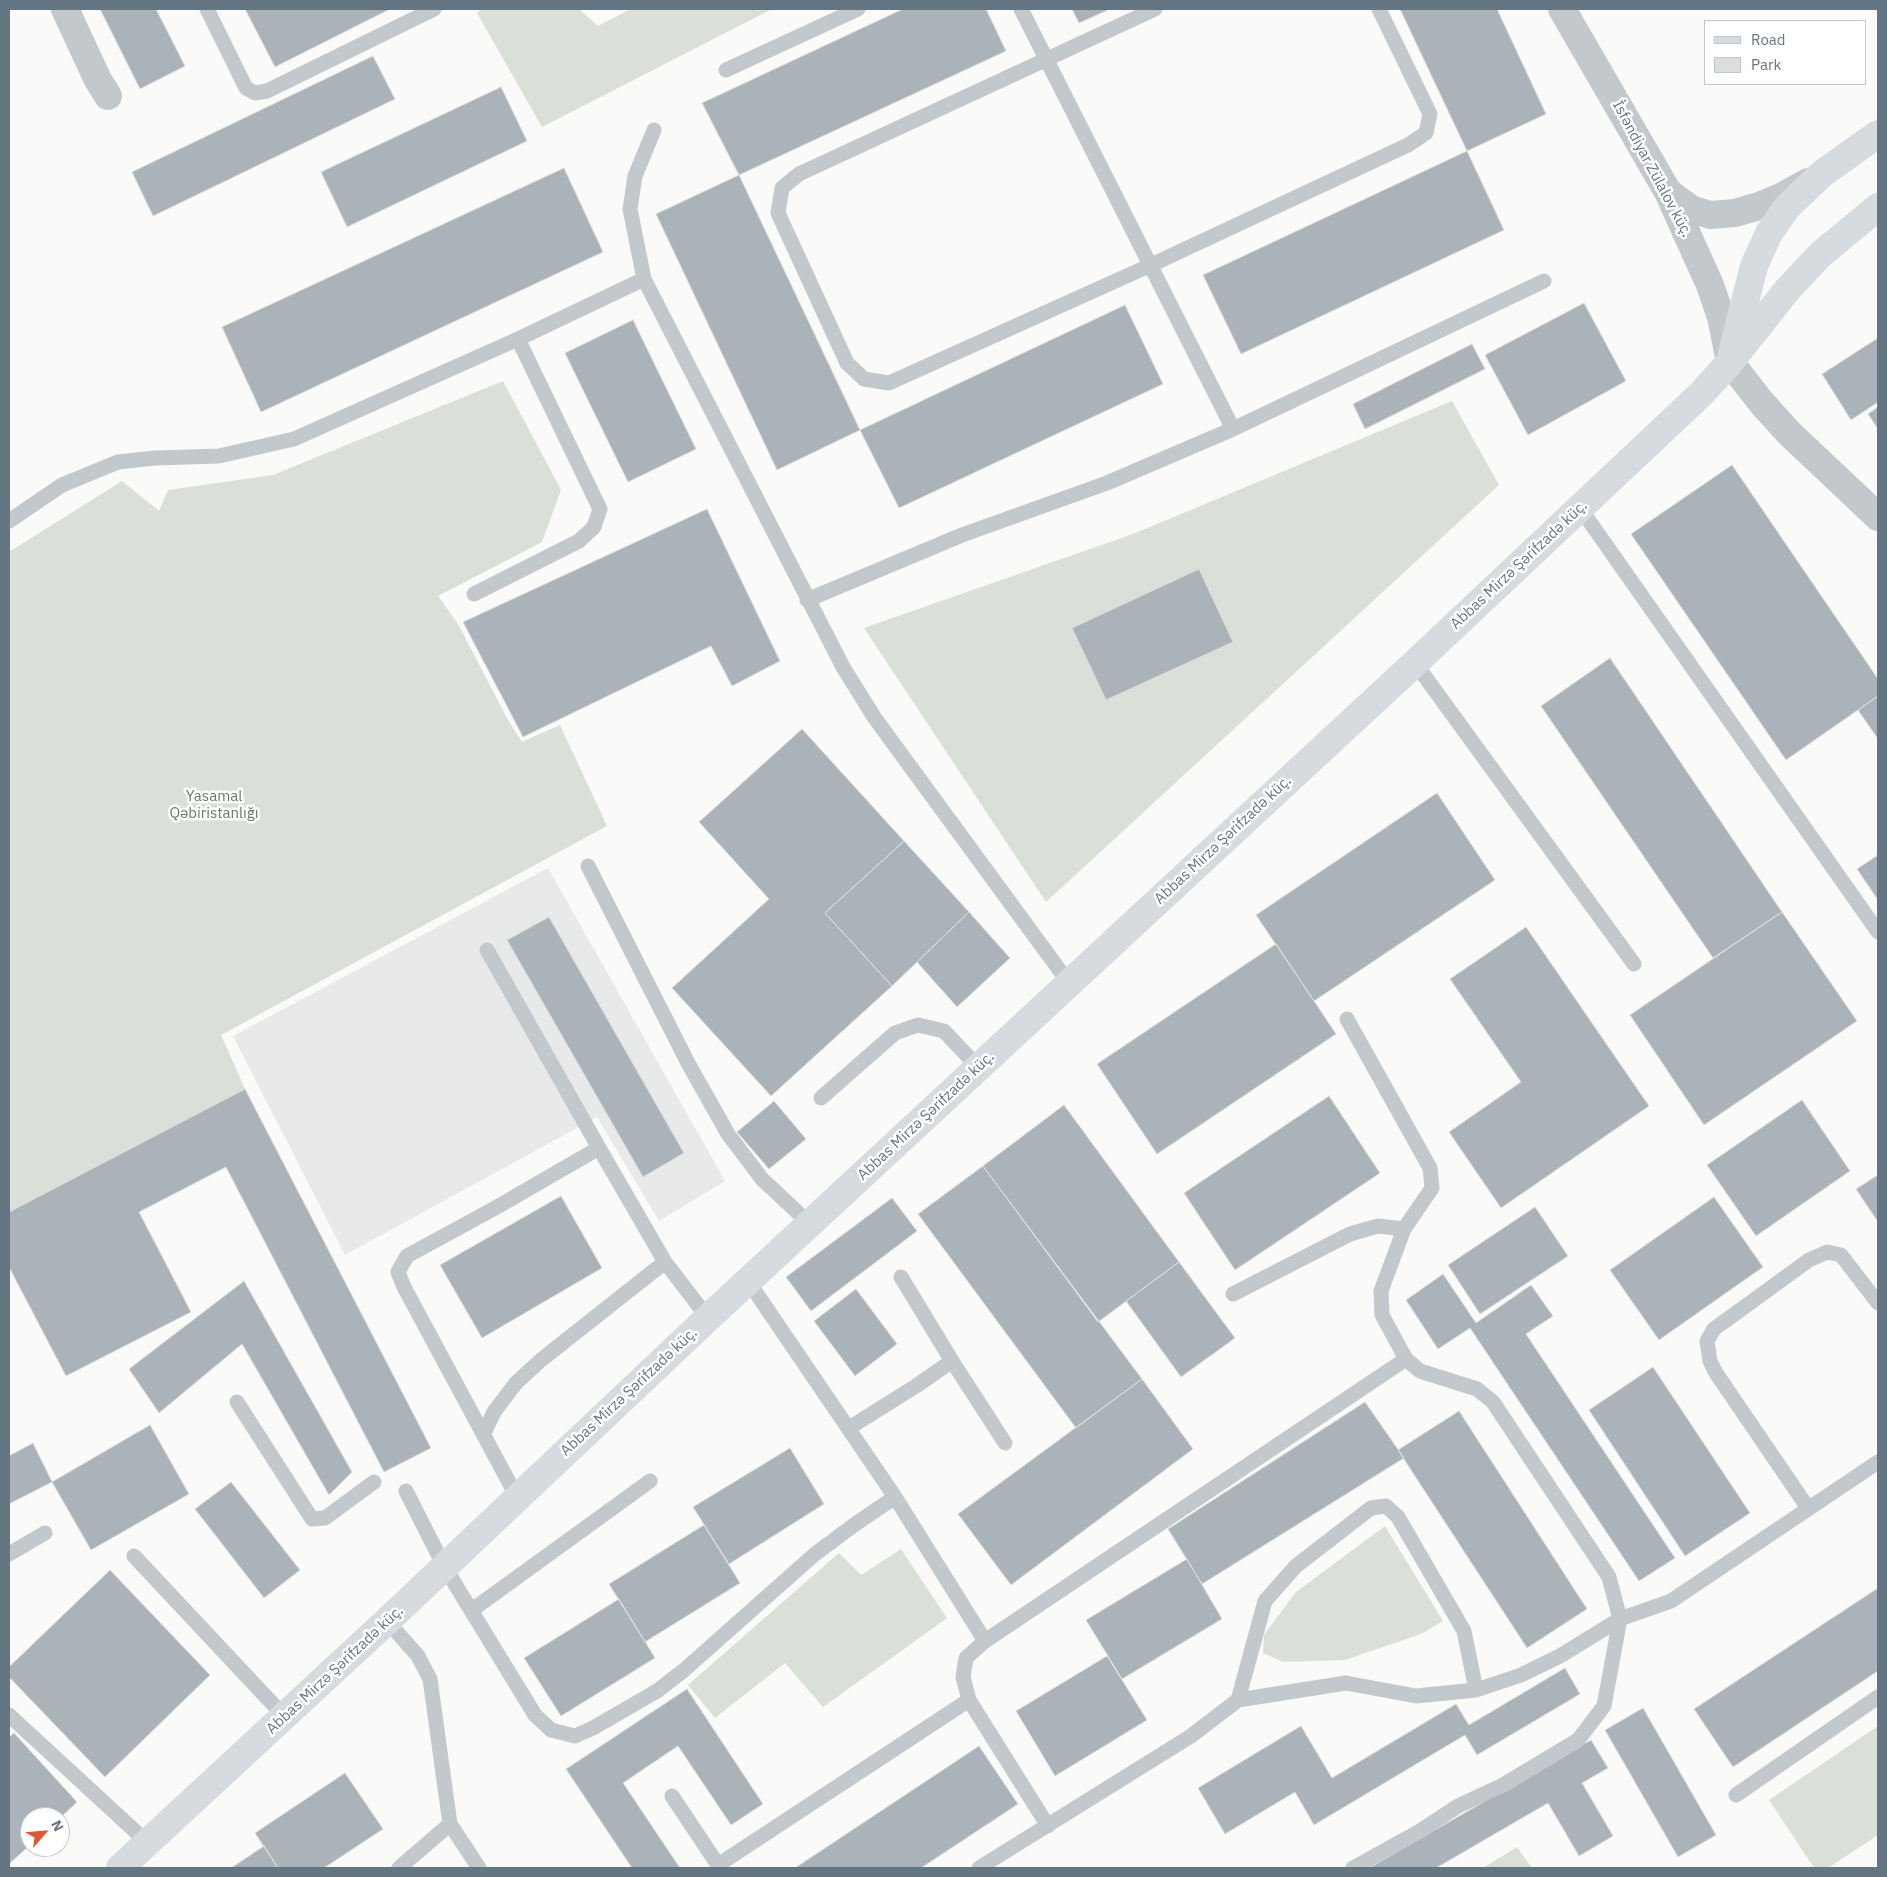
<!DOCTYPE html>
<meta charset="utf-8">
<style>
body{margin:0}
#map{position:relative;width:1887px;height:1877px;overflow:hidden;background:#fafaf8;font-family:"IBM Plex Sans",sans-serif}
canvas{display:block}
.frame{position:absolute;inset:0;border:10px solid #657683;pointer-events:none}
.legend{position:absolute;left:1704px;top:20px;width:162px;height:65px;box-sizing:border-box;background:#fff;border:1px solid #c1c8cd;margin:0;padding:6px 9px;list-style:none;font-size:15px;color:#657683}
.legend li{display:flex;align-items:center;gap:10px;height:25px}
.legend b{width:25px;border:1px solid #c1c8cd}
.north{position:absolute;left:20px;top:1807px;width:50px;height:50px;box-sizing:border-box;background:#fff;border:1px solid #c1c8cd;border-radius:50%;rotate:63deg;font-size:14px;font-weight:700;line-height:20px;text-align:center;color:#657683}
.north::after{content:'';display:block;margin:auto;width:18px;height:22px;background:#e4572e;clip-path:polygon(50% 0,100% 100%,50% 72%,0 100%)}
</style>
<div id="map">
<canvas width="1887" height="1877"></canvas>
<div class="frame"></div>
<ul class="legend">
<li><b style="height:6px;background:#d6dbdf"></b>Road</li>
<li><b style="height:14px;background:#dadfd7"></b>Park</li>
</ul>
<div class="north">N</div>
</div>
<script>
const c = document.querySelector('canvas').getContext('2d');
c.lineJoin = 'round';
function fillPath(path, color) {
  c.fillStyle = color;
  c.fill(path, 'evenodd');
}
function shape(rows) {
  const path = new Path2D();
  for (const r of rows) {
    path.moveTo(r[0], r[1]);
    for (let i = 2; i < r.length; i += 2) path.lineTo(r[i], r[i + 1]);
  }
  return path;
}
function stroke(path, color, width, dash) {
  c.strokeStyle = color;
  c.lineWidth = width;
  c.lineCap = dash ? 'butt' : 'round';
  c.setLineDash(dash || []);
  c.stroke(path);
}
function drawText(font, color, halo, rows, align = 'center') {
  c.font = font + ' "IBM Plex Sans",sans-serif';
  c.lineWidth = 5;
  c.setLineDash([]);
  c.textBaseline = 'middle';
  c.strokeStyle = halo;
  c.fillStyle = color;
  for (const [text, x, y, turn = 0] of rows) {
    c.save();
    c.translate(x, y);
    c.rotate((+turn || 0) * Math.PI / 180);
    c.textAlign = isNaN(turn) ? turn : align;
    if (halo) c.strokeText(text, 0, 0);
    c.fillText(text, 0, 0);
    c.restore();
  }
}
fillPath(shape([
 [548,868,725,1181,659,1221,597,1117,345,1255,233,1036]
]), '#e8e9e9');
fillPath(shape([
 [482,9,579,9,598,26,631,9,772,9,542,127,477,13],
 [503,381,561,490,542,542,438,596,458,624,509,722,522,742,560,725,607,826,221,1035,245,1089,9,1212,9,552,122,481,159,511,168,490,273,475],
 [1452,401,1499,485,1046,902,864,628,1133,534],
 [1385,1526,1443,1621,1421,1634,1345,1660,1283,1662,1263,1653,1264,1635,1296,1592],
 [901,1549,947,1618,823,1707,785,1663,715,1718,688,1685,839,1553,861,1575],
 [1878,1726,1878,1835,1828,1868,1814,1868,1769,1800],
 [1517,1847,1532,1868,1483,1868]
]), '#dadfd7');
const building = shape([
 [100,9,156,9,185,66,140,89,100,9],
 [245,9,390,9,275,67,245,9],
 [903,9,986,9,1006,51,739,175,702,103,903,9],
 [1072,9,1110,9,1079,23,1072,9],
 [1400,9,1497,9,1546,114,1467,151,1400,9],
 [373,56,395,99,153,216,132,172,373,56],
 [501,87,527,141,347,227,321,172,501,87],
 [1467,151,1504,230,1241,354,1203,275,1467,151],
 [564,168,603,252,261,412,222,327,564,168],
 [739,175,860,430,777,470,656,214,739,175],
 [1584,303,1626,381,1528,435,1485,355,1584,303],
 [1125,305,1163,384,899,508,860,430,1125,305],
 [633,320,696,449,628,482,565,353,633,320],
 [1878,338,1878,402,1851,420,1822,374,1878,338],
 [1472,344,1485,369,1365,429,1353,404,1472,344],
 [1878,407,1878,429,1868,414,1878,407],
 [1732,465,1878,679,1878,696,1786,760,1631,534,1732,465],
 [707,509,780,661,732,686,711,646,523,737,463,622,707,509],
 [1199,569,1233,642,1106,700,1072,628,1199,569],
 [1610,658,1782,912,1713,958,1541,706,1610,658],
 [1878,696,1878,739,1858,710,1878,696],
 [802,729,904,841,825,913,892,986,771,1096,672,988,769,899,699,822,802,729],
 [1437,793,1495,880,1314,1001,1256,915,1437,793],
 [904,841,969,912,892,986,825,913,904,841],
 [1878,855,1878,900,1857,869,1878,855],
 [969,912,1010,958,957,1007,917,962,969,912],
 [1782,912,1857,1021,1704,1125,1630,1015,1782,912],
 [549,917,684,1153,643,1177,507,940,549,917],
 [1526,927,1649,1106,1501,1208,1449,1132,1521,1082,1450,979,1526,927],
 [1276,944,1336,1034,1157,1154,1097,1064,1276,944],
 [245,1089,431,1448,384,1472,226,1167,139,1212,191,1312,66,1376,10,1269,9,1270,9,1212,245,1089],
 [1329,1096,1380,1173,1235,1270,1184,1193,1329,1096],
 [1802,1100,1850,1171,1756,1236,1707,1165,1802,1100],
 [774,1101,806,1139,769,1169,737,1132,774,1101],
 [1064,1105,1179,1262,1098,1322,983,1166,1064,1105],
 [983,1166,1142,1379,1076,1428,918,1214,983,1166],
 [1878,1175,1878,1222,1856,1189,1878,1175],
 [561,1196,602,1268,482,1338,440,1265,561,1196],
 [1714,1197,1763,1267,1659,1340,1610,1270,1714,1197],
 [892,1198,917,1231,811,1311,786,1277,892,1198],
 [1535,1207,1568,1256,1480,1314,1448,1265,1535,1207],
 [1179,1262,1235,1338,1181,1377,1126,1301,1179,1262],
 [1443,1274,1476,1323,1531,1285,1553,1316,1526,1334,1675,1558,1639,1581,1470,1328,1438,1349,1406,1300,1443,1274],
 [244,1281,352,1472,329,1495,242,1344,159,1413,129,1369,244,1281],
 [856,1289,897,1344,855,1376,814,1321,856,1289],
 [1653,1367,1750,1513,1685,1556,1589,1410,1653,1367],
 [1142,1379,1193,1449,1011,1585,958,1514,1142,1379],
 [1365,1402,1404,1458,1202,1584,1168,1529,1365,1402],
 [1459,1411,1587,1609,1527,1648,1398,1450,1459,1411],
 [150,1425,189,1494,91,1550,52,1482,150,1425],
 [33,1443,52,1482,9,1504,9,1456,33,1443],
 [790,1448,824,1504,729,1564,693,1507,790,1448],
 [231,1482,300,1570,264,1598,195,1509,231,1482],
 [704,1525,740,1583,645,1642,609,1584,704,1525],
 [1187,1559,1222,1619,1122,1679,1086,1620,1187,1559],
 [110,1570,210,1675,105,1777,9,1677,9,1667,110,1570],
 [1878,1588,1878,1671,1733,1767,1694,1709,1878,1588],
 [619,1599,655,1658,561,1716,524,1658,619,1599],
 [1107,1656,1147,1720,1055,1776,1016,1711,1107,1656],
 [1565,1668,1580,1694,1477,1755,1465,1735,1314,1825,1295,1792,1225,1834,1198,1788,1301,1726,1332,1778,1456,1704,1469,1725,1565,1668],
 [687,1689,763,1804,731,1825,678,1746,623,1783,680,1868,632,1868,566,1769,687,1689],
 [1643,1708,1716,1835,1678,1857,1605,1730,1643,1708],
 [14,1733,77,1802,60,1818,30,1817,30,1845,9,1864,9,1737,14,1733],
 [1591,1740,1608,1768,1582,1783,1613,1836,1579,1856,1548,1803,1436,1868,1369,1868,1591,1740],
 [979,1746,1018,1804,921,1868,795,1868,979,1746],
 [345,1773,383,1829,324,1868,278,1868,255,1833,345,1773],
 [264,1846,278,1868,231,1868,264,1846]
]);
fillPath(building, '#aab3b9');
stroke(building, '#dcdcda', 1);
stroke(shape([
 [207,9,246,88,255,93,267,91,434,9],
 [1021,9,1233,429],
 [1155,9,799,174,782,188,778,213,847,363,864,379,889,383,1151,265,1408,145,1426,133,1430,114,1379,9],
 [726,70,858,9],
 [654,130,635,176,630,209,644,279,843,667,874,717,1069,983],
 [1580,508,1878,932],
 [9,521,62,485,118,462,155,458,219,456,294,439,518,339,644,279],
 [474,594,579,541,594,527,600,509,518,339],
 [807,600,962,535,1107,483,1233,429,1544,281],
 [1415,663,1634,964],
 [588,866,688,1063,728,1134,762,1179,810,1224],
 [487,950,599,1148,665,1262,708,1318],
 [821,1098,895,1033,918,1025,944,1031,978,1067],
 [748,1281,895,1497,985,1641],
 [1233,1294,1350,1234,1378,1226,1404,1229],
 [952,1361,1005,1443],
 [237,1402,312,1519,325,1518,374,1482],
 [849,1428,916,1386,952,1361,901,1277],
 [484,1433,494,1412,516,1383,541,1360,665,1262],
 [406,1491,444,1566,535,1715,551,1730,575,1736,593,1728,657,1691,683,1671,815,1554,854,1525,895,1497],
 [517,1497,404,1287,398,1272,407,1256,497,1207,599,1148],
 [1808,1508,1716,1373,1710,1361,1707,1341,1714,1329,1809,1260,1827,1252,1841,1255,1878,1303],
 [9,1554,45,1533],
 [134,1556,285,1717],
 [472,1610,650,1481],
 [387,1621,418,1656,430,1679,450,1824,479,1868],
 [969,1700,1048,1826],
 [1238,1700,1346,1683,1416,1696,1476,1690,1521,1675,1560,1656,1620,1619,1671,1601,1878,1462],
 [9,1715,148,1843],
 [1736,1795,1878,1697],
 [672,1796,720,1868],
 [718,1865,969,1700,963,1677,966,1658,985,1641,1406,1359,1382,1315,1381,1291,1404,1229,1432,1188,1430,1168,1347,1019],
 [399,1868,450,1824],
 [979,1868,1191,1736,1238,1700,1265,1601,1296,1566,1371,1508,1386,1506,1398,1517,1464,1631,1476,1690],
 [1353,1868,1420,1831,1458,1806,1503,1785,1578,1740,1604,1706,1620,1619,1609,1577,1493,1402,1477,1389,1420,1371,1406,1359]
]), '#c3c8cc', 15);
stroke(shape([
 [65,9,98,80,108,96],
 [1562,9,1668,192,1710,285,1721,317,1730,362,1761,402,1789,433,1878,517],
 [1668,192,1691,209,1710,215,1735,213,1759,206,1781,197,1808,182]
]), '#c3c8cc', 28);
stroke(shape([
 [1732,353,1754,266,1769,233,1787,207,1823,173,1878,134],
 [120,1868,387,1621,708,1318,1415,663,1701,394,1730,362,1788,289,1821,254,1878,207]
]), '#d6dbdf', 28);
drawText('15px', '#657683', '#fff', [
 ["İsfəndiyar Zülalov küç.",1652,169,62],
 ["Abbas Mirzə Şərifzadə küç.",1519,565,-43],
 ["Abbas Mirzə Şərifzadə küç.",1223,840,-43],
 ["Abbas Mirzə Şərifzadə küç.",926,1116,-43],
 ["Abbas Mirzə Şərifzadə küç.",629,1392,-43],
 ["Abbas Mirzə Şərifzadə küç.",335,1670,-43]
]);
drawText('15px', '#687a64', '#fff', [
 ["Yasamal",214,797],
 ["Qəbiristanlığı",214,814]
]);
</script>
